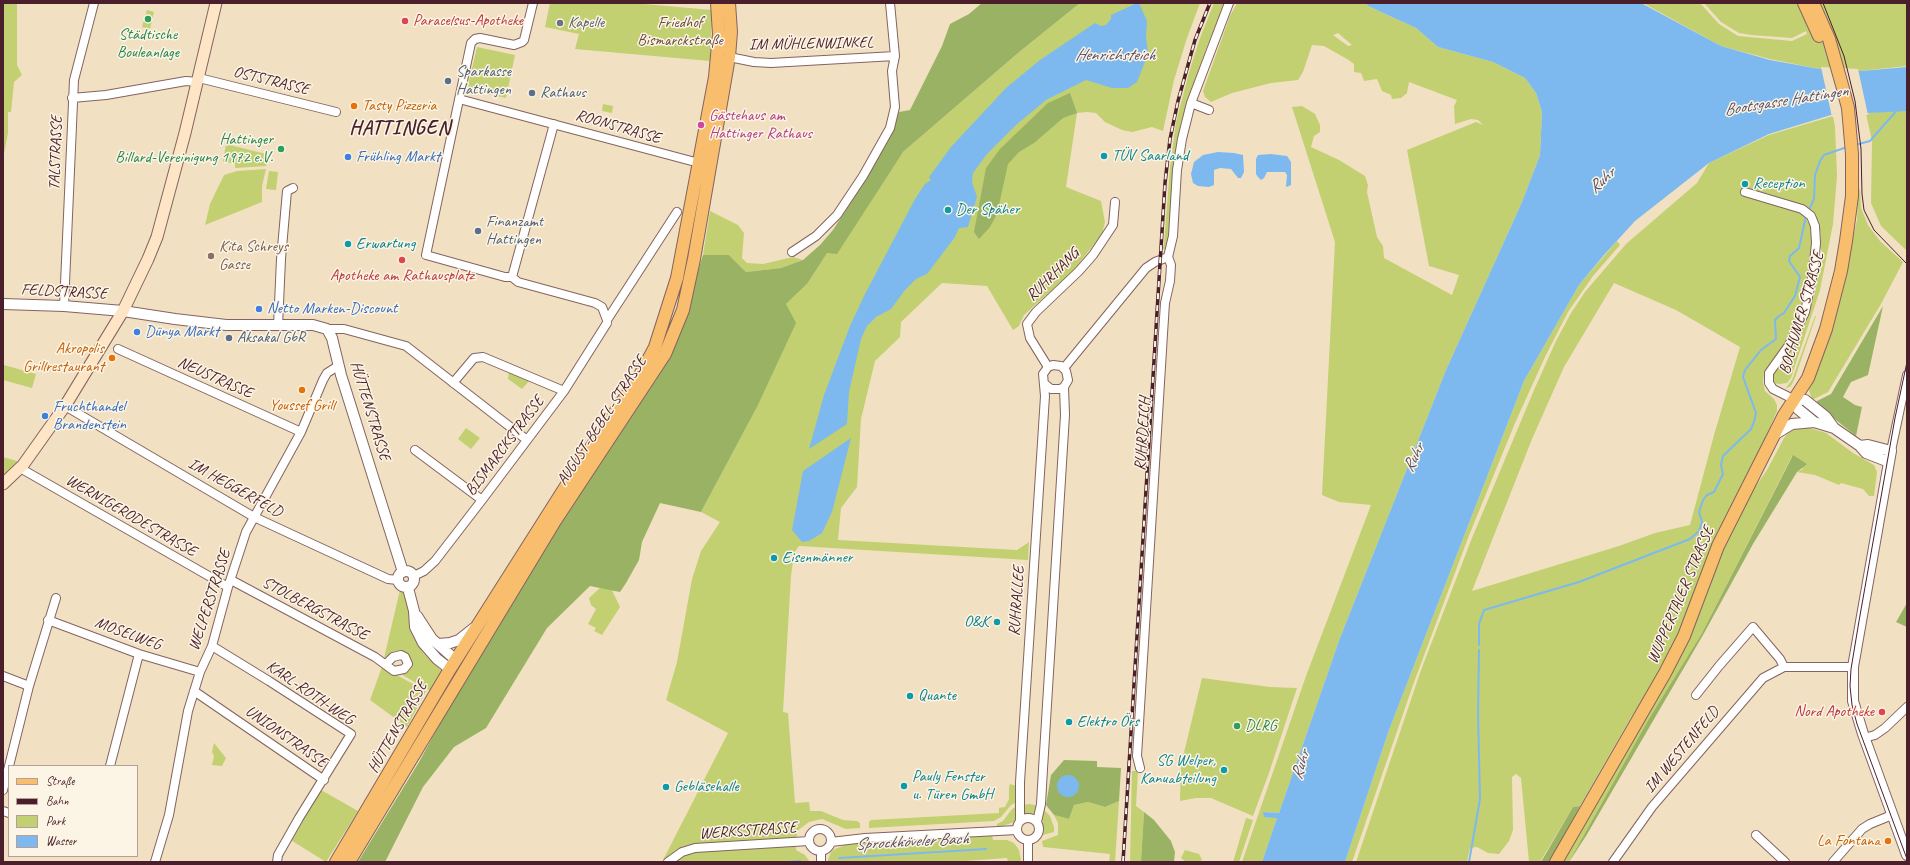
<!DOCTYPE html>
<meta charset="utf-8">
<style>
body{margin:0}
#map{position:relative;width:1910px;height:865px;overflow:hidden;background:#f1e1c2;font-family:Caveat,sans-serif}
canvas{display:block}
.frame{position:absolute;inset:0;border:4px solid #4a1f2b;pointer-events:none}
.legend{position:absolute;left:8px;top:765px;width:130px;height:92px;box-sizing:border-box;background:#fcf5e5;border:1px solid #b59f9b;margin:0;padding:5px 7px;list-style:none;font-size:12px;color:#4a1f2b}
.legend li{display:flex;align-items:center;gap:8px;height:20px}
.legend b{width:20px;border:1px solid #b59f9b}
</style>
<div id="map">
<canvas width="1910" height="865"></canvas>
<div class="frame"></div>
<ul class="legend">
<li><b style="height:5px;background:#f9be6d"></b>Straße</li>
<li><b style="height:5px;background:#4a1f2b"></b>Bahn</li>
<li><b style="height:11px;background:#c2d072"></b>Park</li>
<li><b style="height:11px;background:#7db9ef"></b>Wasser</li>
</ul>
</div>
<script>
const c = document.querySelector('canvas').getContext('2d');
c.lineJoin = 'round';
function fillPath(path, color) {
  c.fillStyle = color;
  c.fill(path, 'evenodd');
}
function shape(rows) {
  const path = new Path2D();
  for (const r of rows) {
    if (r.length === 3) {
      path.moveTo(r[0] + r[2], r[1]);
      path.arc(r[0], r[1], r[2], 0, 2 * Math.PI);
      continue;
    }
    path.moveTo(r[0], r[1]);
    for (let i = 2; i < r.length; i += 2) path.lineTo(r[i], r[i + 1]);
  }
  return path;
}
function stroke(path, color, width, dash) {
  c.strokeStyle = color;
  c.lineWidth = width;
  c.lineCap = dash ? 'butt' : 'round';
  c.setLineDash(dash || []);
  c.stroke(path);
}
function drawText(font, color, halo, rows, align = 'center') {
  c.font = font + ' Caveat,sans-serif';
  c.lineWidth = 3;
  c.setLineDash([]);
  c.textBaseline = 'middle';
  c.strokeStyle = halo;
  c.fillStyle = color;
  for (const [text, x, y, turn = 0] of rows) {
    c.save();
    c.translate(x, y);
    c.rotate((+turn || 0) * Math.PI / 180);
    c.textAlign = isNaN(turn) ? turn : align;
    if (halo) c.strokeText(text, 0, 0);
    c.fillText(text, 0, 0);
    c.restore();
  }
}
fillPath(shape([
 [3,3,17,3,17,65,22,75,14,82,11,112,8,112,8,133,3,159],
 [550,3,633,3,712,10,710,61,575,49,579,34,545,27],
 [1080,3,1200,3,1187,38,1174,80,1163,131,1152,127,1132,132,1122,130,1105,122,1096,113,1087,112,1077,113,1066,187,1101,201,1105,222,1102,234,1073,271,1024,315,1019,326,1013,330,987,286,942,283,901,322,900,337,875,361,861,419,857,487,841,508,838,540,1017,550,1029,542,1028,560,799,546,794,553,791,576,783,712,788,713,795,803,809,802,810,811,821,811,843,820,857,821,860,823,860,828,846,829,822,819,809,822,797,831,796,850,805,855,810,862,662,862,728,733,666,700,677,662,692,579,701,551,720,522,701,512,756,409,786,304,807,284,827,252,903,152,1018,53],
 [1214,3,1225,3,1206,49,1181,122,1176,150,1169,234,1165,249,1162,249,1164,244,1170,167,1176,122,1190,69,1200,38],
 [1237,3,1366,3,1368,6,1416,28,1438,47,1493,62,1525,78,1536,93,1542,112,1540,155,1522,202,1446,370,1340,638,1279,813,1263,812,1277,818,1262,862,1242,862,1306,676,1371,505,1339,502,1322,495,1335,242,1292,107,1302,106,1315,114,1320,125,1320,132,1314,136,1311,147,1339,160,1365,176,1368,185,1367,192,1377,237,1383,246,1384,258,1452,295,1459,275,1429,266,1407,150,1476,122,1483,125,1478,120,1471,119,1455,124,1454,106,1457,100,1409,82,1407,93,1401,98,1392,99,1391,95,1382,91,1377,79,1364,81,1361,73,1354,72,1354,64,1347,59,1324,46,1312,45,1303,72,1298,80,1271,83,1232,93,1211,102,1205,97,1203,91,1230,16],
 [1338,33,1352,45,1348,46,1333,35],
 [1643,3,1700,3,1719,24,1738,36,1792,41,1807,34,1806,31,1792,38,1751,35,1739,33,1721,22,1704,3,1907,3,1907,66,1861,71,1820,69,1770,59,1721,46],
 [147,10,154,12,150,29,142,27],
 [477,47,515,55,506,98,467,90],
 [603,104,613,106,612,113,602,111],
 [1907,110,1907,251,1881,226,1871,203,1872,141,1866,114,1882,111],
 [1833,116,1835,127,1837,176,1833,224,1820,290,1791,378,1787,383,1779,384,1774,383,1772,375,1785,358,1801,331,1815,293,1822,252,1820,246,1821,236,1819,225,1814,214,1807,207,1800,213,1804,215,1812,229,1812,246,1806,295,1793,331,1764,372,1763,382,1765,391,1774,399,1777,405,1777,411,1762,445,1720,528,1670,656,1630,719,1580,806,1573,807,1540,862,1529,862,1521,778,1516,774,1512,777,1513,830,1509,841,1499,854,1488,853,1477,847,1470,848,1467,862,1356,862,1421,670,1472,538,1534,390,1556,341,1571,313,1585,292,1626,244,1697,183,1709,163,1769,135],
 [1614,283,1676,310,1740,347,1714,435,1690,525,1655,533,1619,546,1472,591,1532,439,1564,367],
 [226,144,270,155,266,166,235,168,235,164,223,161],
 [266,169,262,186,262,202,205,225,210,204,224,175,237,171],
 [269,171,278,172,276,190,266,189],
 [1860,188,1861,208,1868,225,1880,241,1903,262,1881,304,1828,392,1812,400,1809,390,1811,380,1848,259,1857,220,1858,193],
 [710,211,738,225,744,233,742,258,747,263,763,264,793,257,803,260,781,268,746,272,729,255,703,255],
 [1617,241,1620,245,1593,276,1568,312,1545,357,1515,423,1468,538,1413,685,1352,862,1345,862,1389,730,1524,381,1579,285],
 [1815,316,1816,316,1795,378,1791,386,1785,389,1792,380],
 [4,365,36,374,32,388,3,380],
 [509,371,530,380,522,389,508,379],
 [1798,427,1810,428,1826,433,1853,453,1874,465,1877,472,1874,496,1869,496,1863,489,1841,483,1839,485,1815,475,1797,472,1803,469,1792,456,1701,635,1581,843,1569,862,1561,862,1753,490,1767,470,1784,438,1789,432],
 [466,428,480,438,471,449,458,439],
 [3,457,17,461,3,478],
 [602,586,610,586,620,607,602,635,594,631,596,628,588,624,596,609,591,605,589,598],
 [400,590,404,590,410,618,423,653,443,672,432,692,399,673,409,659,392,654,384,658],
 [383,664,391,672,426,691,407,727,370,700],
 [1202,678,1270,687,1297,688,1269,773,1253,816,1211,798,1196,798,1180,801,1181,765],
 [214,743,226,758,222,766,212,765,214,756,212,752],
 [1132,771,1138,771,1136,806,1144,812,1141,862,1130,862],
 [1010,784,1017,786,1017,802,1011,805,1001,817,994,821,869,828,869,822,871,820,999,813,999,808,1005,807,1009,799,1009,787],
 [321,790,358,811,326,862,289,839],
 [1119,801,1115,862,1109,862,1110,854,1043,847,1042,841,1058,835,1058,823,1054,815,1069,819,1074,805,1088,802,1105,807],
 [1030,804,1038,806,1036,816,1030,814,1023,815,1022,805],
 [1017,806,1017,818,1014,822,997,828,997,824,1003,821,1012,809],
 [1042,808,1050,816,1054,827,1054,832,1043,835],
 [1246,818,1253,820,1239,862,1233,862],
 [992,835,993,840,1007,840,1014,843,1019,850,1021,860,1019,862,1008,862,1007,858,951,862,827,862,831,852,835,849,848,844],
 [1185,850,1199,854,1202,860,1199,862,1186,862,1181,858]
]), '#c2d072');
fillPath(shape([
 [982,3,1080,3,1018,53,903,152,837,254,827,253,807,284,786,304,796,323,756,409,701,512,660,503,642,542,639,560,626,583,620,592,590,586,547,628,486,728,454,747,423,787,385,862,358,862,419,762,459,689,682,321,703,255,729,255,746,272,781,268,803,260,820,245,833,230,866,179,899,112,910,110,942,46,950,24,969,14],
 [1070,93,1077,113,1063,118,1034,143,1019,152,1008,164,997,214,990,227,979,239,974,232,986,168,1000,149,1048,103],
 [1883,306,1868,375,1851,382,1843,397,1855,405,1862,407,1856,436,1816,404,1817,401,1831,394],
 [1793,455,1807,464,1797,472,1753,544,1703,635,1586,836,1569,862,1649,719,1701,635],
 [1907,603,1907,627,1896,622],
 [1064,760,1097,761,1097,767,1121,768,1119,801,1105,807,1088,802,1074,805,1069,819,1054,815,1046,805,1051,775],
 [1580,806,1550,862,1541,862,1573,807],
 [1144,812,1154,820,1171,841,1175,852,1174,862,1141,862]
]), '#99b264');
fillPath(shape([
 [1137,3,1139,3,1147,21,1146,37,1148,54,1137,82,1128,88,1112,88,1086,80,1046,100,1016,125,987,154,973,173,972,182,977,197,968,227,959,228,955,237,927,274,916,279,905,290,891,309,876,317,867,326,861,339,849,392,847,424,809,449,824,395,850,326,864,296,915,199,925,184,931,180,929,177,951,147,1006,88,1040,60,1095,23,1101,26,1106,25,1111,19,1111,15],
 [1366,3,1641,3,1721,46,1770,60,1820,69,1861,71,1907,67,1907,111,1831,115,1769,134,1709,163,1635,221,1604,255,1579,285,1524,381,1389,730,1345,862,1262,862,1277,818,1264,817,1263,812,1279,813,1340,638,1446,370,1522,202,1540,155,1542,112,1536,93,1525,78,1493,62,1438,47,1416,28,1368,6],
 [1218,152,1234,153,1243,155,1244,172,1241,178,1238,178,1231,169,1220,168,1214,170,1214,185,1209,187,1198,186,1193,183,1191,174,1194,162,1203,155],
 [1271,154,1287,156,1291,162,1291,185,1287,187,1286,186,1287,175,1285,172,1267,172,1264,178,1261,180,1258,177,1256,174,1256,159,1258,155],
 [851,438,832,512,822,533,809,541,802,542,792,530,803,471],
 [1068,786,11]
]), '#7db9ef');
fillPath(shape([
 [1821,67,1858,69,1868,115,1832,117]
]), '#f1e1c2');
stroke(shape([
 [1855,145,1870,141,1898,109],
 [1808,212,1814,199,1815,175,1820,161,1824,155,1847,147],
 [1479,645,1479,624,1484,610,1579,582,1690,539,1699,531,1702,522,1699,512,1703,500,1707,495,1714,492,1723,474,1721,465,1723,456,1751,429,1754,422,1756,413,1743,377,1745,370,1761,350,1776,339,1775,320,1779,316,1784,313,1795,296,1800,277,1789,261,1790,256,1799,248,1806,216],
 [839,858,986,849],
 [711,862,723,862],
 [787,862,800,861],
 [1469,862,1480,799,1478,714,1479,650]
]), '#7db9ef', 2);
const minor = shape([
 [729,57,754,62,771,63,895,56],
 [199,78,336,112],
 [72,98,106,95,186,81,198,82],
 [459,99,699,163],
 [1191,103,1209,110],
 [1745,192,1802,209,1811,216,1815,226,1816,243,1813,273,1805,312,1789,345,1769,373,1769,383,1773,389,1793,399],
 [792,252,816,236,837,215,863,176,890,128,895,107,892,71,895,56,890,3],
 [512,277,505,277,426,255,471,43,475,39,480,38,514,45,522,42,524,40,533,3],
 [512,277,554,124],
 [512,277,518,282,595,303,602,307,607,320],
 [64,306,74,80,94,3],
 [607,320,677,212],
 [278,326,281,259,287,191,293,188],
 [327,329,344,329,406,346,527,440],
 [118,349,301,432],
 [1048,367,1030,338,1027,324,1036,312,1079,271,1093,255,1113,225,1115,202],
 [1064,368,1146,268,1155,262,1168,257],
 [453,383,474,358,483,357,564,391],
 [65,406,254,517,388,579,398,580],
 [415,450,482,500],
 [1891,451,1907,375],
 [20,468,228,587],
 [414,576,424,571,435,561,482,500,564,391,607,323],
 [231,580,375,657,394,671,404,669,408,664,405,657,401,655,393,657,386,664],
 [48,620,139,654,200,672],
 [212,646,269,681,351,734,299,818,278,855,277,862],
 [3,676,29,686],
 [194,691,324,780],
 [1696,695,1719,666,1753,627,1780,659,1784,667],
 [1864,738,1875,735,1885,728,1907,707],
 [110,766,139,654],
 [1140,768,1137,756,1163,334,1165,303,1170,281,1171,265,1168,257,1173,236,1177,170,1182,139,1191,103,1229,3],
 [3,790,29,686,56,598],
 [3,811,9,813],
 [1028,829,11],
 [1020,820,1020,782,1045,396,1043,374,1048,367,1053,365,1061,366,1066,371,1068,380,1064,387,1060,389,1051,389,1045,384],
 [1037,822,1041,804,1043,769,1065,415,1064,387],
 [820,840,11],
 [1756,835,1785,862],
 [831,842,865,838,1017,830],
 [821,851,821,862],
 [155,862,169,815,188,711,200,672,212,646,228,587,246,532,301,432,323,380,327,373,338,366],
 [668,862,682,852,695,848,809,841],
 [1028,862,1028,841],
 [1613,862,1652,807,1763,678,1784,667,1853,667],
 [1833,862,1862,829,1870,824,1892,815]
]);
const tertiary = shape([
 [3,304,64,306,123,311,175,319,226,325,313,325,327,329,332,338,341,375,403,572],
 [1793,399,1798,409,1814,422,1834,428,1860,446,1866,453,1889,462],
 [1793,399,1805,400,1826,417,1834,428],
 [1774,435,1792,424,1814,422],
 [1860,446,1868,445,1891,451,1853,667,1853,701,1863,734,1907,855],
 [406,579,8],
 [408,588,414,611,415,627,423,643,437,659,450,669],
 [417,616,432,639,456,660],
 [438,644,450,643,459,640,474,628]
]);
const secondary = shape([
 [3,484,23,465,65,406,123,311,148,259,157,237,185,133,216,3]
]);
const primary = shape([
 [1804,3,1819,36],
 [336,862,450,669,580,464,639,377,655,347,677,278,715,77,719,34,717,3],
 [349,862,555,521,665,354,683,310,694,259,729,57,731,32,729,3],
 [1556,862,1665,673,1684,636,1718,546,1784,415,1808,378,1826,329,1841,271,1846,241,1852,196,1852,154,1848,108,1842,85,1829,39,1813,3]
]);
stroke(minor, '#846360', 10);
stroke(tertiary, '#846360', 12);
stroke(secondary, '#846360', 13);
stroke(primary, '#846360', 14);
stroke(minor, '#fff', 8);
stroke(tertiary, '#fff', 10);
stroke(secondary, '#fde5c5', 11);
stroke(primary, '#f9be6d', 12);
stroke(shape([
 [1823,3,1844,56,1855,101,1861,149,1862,194,1864,210,1874,230,1907,264],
 [1907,362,1895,418,1859,621,1851,669,1850,686,1852,705,1857,724,1907,859]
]), '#4a1f2b', 1);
const rail = shape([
 [1123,862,1165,183,1170,139,1178,101,1195,40,1210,3]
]);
stroke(rail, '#4a1f2b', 3.5);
stroke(rail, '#fcf5e5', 2, [6]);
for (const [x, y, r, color] of [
 [148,19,4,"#2e9e5b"],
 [405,21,4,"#e0444e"],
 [560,23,4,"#6b7280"],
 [448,81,4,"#5c6f8a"],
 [532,93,4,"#5c6f8a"],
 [354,106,4,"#e8710a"],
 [701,125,4,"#d1479c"],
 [281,149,4,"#2e9e5b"],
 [1104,156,4,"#0f9aa8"],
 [348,157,4,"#3f7fe0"],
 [1745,184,4,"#0f9aa8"],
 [948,210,4,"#0f9aa8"],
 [478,231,4,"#5c6f8a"],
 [348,244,4,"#0f9aa8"],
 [211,256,4,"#8d6e63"],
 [402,260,4,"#e0444e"],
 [259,309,4,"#3f7fe0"],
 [137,332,4,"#3f7fe0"],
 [229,338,4,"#5c6f8a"],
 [112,358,4,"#e8710a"],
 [302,390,4,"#e8710a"],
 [45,416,4,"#3f7fe0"],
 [774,558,4,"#0f9aa8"],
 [997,622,4,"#0f9aa8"],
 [910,696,4,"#0f9aa8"],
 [1882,712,4,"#e0444e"],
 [1069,722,4,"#0f9aa8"],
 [1237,726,4,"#2e9e5b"],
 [1224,770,4,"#0f9aa8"],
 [904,786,4,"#0f9aa8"],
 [666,787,4,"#0f9aa8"],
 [1888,841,4,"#e8710a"]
]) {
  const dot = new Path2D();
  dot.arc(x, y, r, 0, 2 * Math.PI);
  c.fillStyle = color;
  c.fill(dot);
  stroke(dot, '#fcf5e5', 1.5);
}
drawText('16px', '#be3a42', '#fcf5e5', [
 ["Paracelsus-Apotheke",413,21],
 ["Apotheke am Rathausplatz",402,276,"center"],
 ["Nord Apotheke",1874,712,"right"]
], 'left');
drawText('16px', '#5b616d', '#fcf5e5', [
 ["Kapelle",568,23]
], 'left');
drawText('16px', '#684b3d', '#fcf5e5', [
 ["Friedhof",680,23],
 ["Bismarckstraße",680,41]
]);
drawText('16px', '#27864d', '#fcf5e5', [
 ["Städtische",148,35],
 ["Bouleanlage",148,53],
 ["Hattinger",273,140,"right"],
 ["Billard-Vereinigung 1972 e.V.",273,158,"right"],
 ["DLRG",1245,726,"left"]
]);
drawText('16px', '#4a1f2b', '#fcf5e5', [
 ["IM MÜHLENWINKEL",811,44,-1],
 ["OSTSTRASSE",271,81,14],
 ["ROONSTRASSE",618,127,16],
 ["TALSTRASSE",56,153,-88],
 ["RUHRHANG",1053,275,-45],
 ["FELDSTRASSE",64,292,3],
 ["BOCHUMER STRASSE",1802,313,-74],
 ["NEUSTRASSE",215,378,24],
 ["HÜTTENSTRASSE",370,411,73],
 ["AUGUST-BEBEL-STRASSE",602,421,-57],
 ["RUHRDEICH",1143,434,-86],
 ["BISMARCKSTRASSE",505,446,-53],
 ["IM HEGGERFELD",235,488,29],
 ["WERNIGERODESTRASSE",131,516,30],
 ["WUPPERTALER STRASSE",1681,595,-67],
 ["WELPERSTRASSE",210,600,-72],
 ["RUHRALLEE",1017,601,-86],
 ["STOLBERGSTRASSE",315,609,28],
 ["MOSELWEG",128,634,20],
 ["KARL-ROTH-WEG",310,693,34],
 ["HÜTTENSTRASSE",398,727,-60],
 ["UNIONSTRASSE",286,737,35],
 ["IM WESTENFELD",1682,750,-50],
 ["WERKSSTRASSE",748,831,-4]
]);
drawText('16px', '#4e5e75', '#fcf5e5', [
 ["Sparkasse",456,72],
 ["Hattingen",456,90],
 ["Rathaus",540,93],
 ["Finanzamt",486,222],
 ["Hattingen",486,240],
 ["Aksakal GbR",237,338]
], 'left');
drawText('16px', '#c56008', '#fcf5e5', [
 ["Tasty Pizzeria",362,106,"left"],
 ["Akropolis",104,349],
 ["Grillrestaurant",104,367],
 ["Youssef Grill",302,406,"center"],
 ["La Fontana",1880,841]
], 'right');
drawText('16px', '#b23c85', '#fcf5e5', [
 ["Gästehaus am",709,116],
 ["Hattinger Rathaus",709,134]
], 'left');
drawText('16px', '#0d838f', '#fcf5e5', [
 ["TÜV Saarland",1112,156],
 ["Reception",1753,184],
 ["Der Späher",956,210],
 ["Erwartung",356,244],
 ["Eisenmänner",782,558],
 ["O&K",989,622,"right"],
 ["Quante",918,696],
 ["Elektro Örs",1077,722],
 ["SG Welper,",1216,761,"right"],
 ["Kanuabteilung",1216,779,"right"],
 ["Pauly Fenster",912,777],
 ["u. Türen GmbH",912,795],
 ["Gebläsehalle",674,787]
], 'left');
drawText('16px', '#366cbe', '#fcf5e5', [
 ["Frühling Markt",356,157],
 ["Netto Marken-Discount",267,309],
 ["Dünya Markt",145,332],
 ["Fruchthandel",53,407],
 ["Brandenstein",53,425]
], 'left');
drawText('16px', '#785e54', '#fcf5e5', [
 ["Kita Schreys",219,247],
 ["Gasse",219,265]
], 'left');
drawText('italic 17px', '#594d66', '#fcf5e5', [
 ["Henrichsteich",1115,56],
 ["Bootsgasse Hattingen",1786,101,-9],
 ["Ruhr",1602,181,-43],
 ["Ruhr",1414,458,-64],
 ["Ruhr",1301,765,-73],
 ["Sprockhöveler Bach",912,842,-3]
]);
c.letterSpacing = '1px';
drawText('bold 20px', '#4a1f2b', '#fcf5e5', [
 ["HATTINGEN",400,129]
]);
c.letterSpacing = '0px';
</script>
